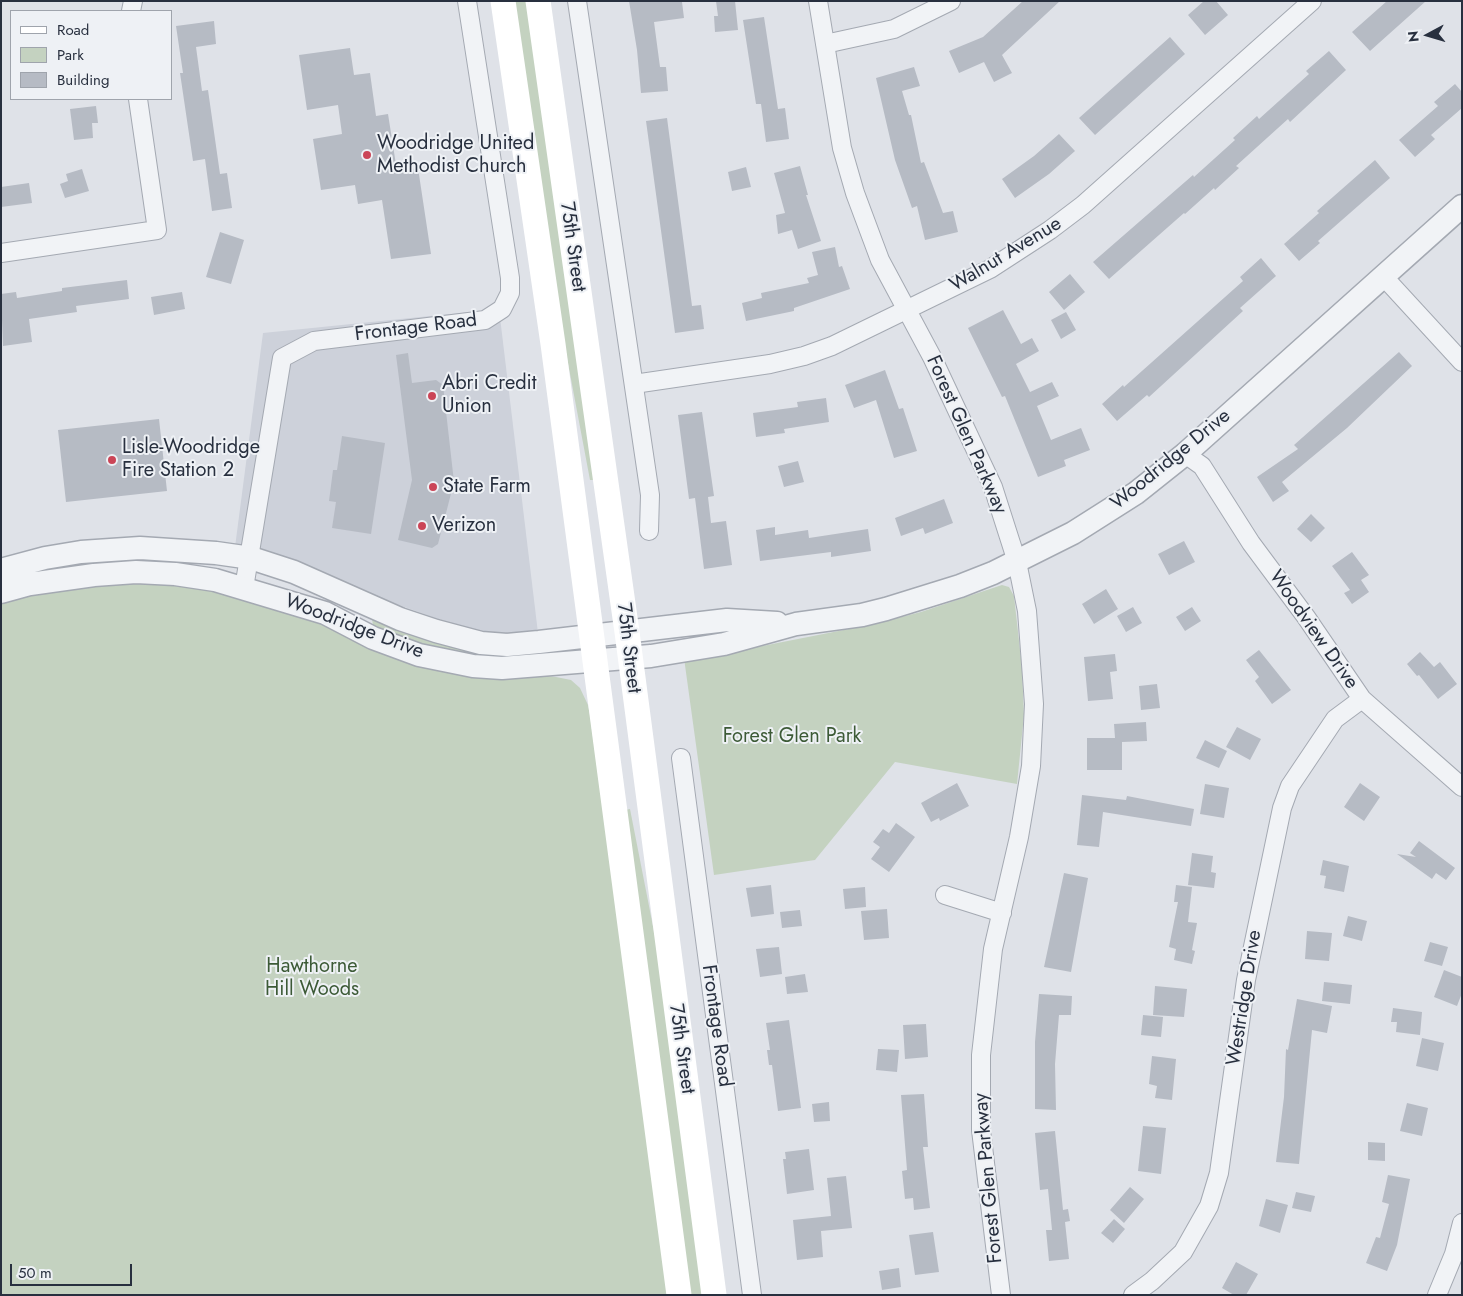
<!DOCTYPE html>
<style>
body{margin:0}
#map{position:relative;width:1463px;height:1296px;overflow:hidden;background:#dfe2e8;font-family:Jost,sans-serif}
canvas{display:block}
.frame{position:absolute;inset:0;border:2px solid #28303f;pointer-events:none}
.legend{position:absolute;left:10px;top:10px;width:162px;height:90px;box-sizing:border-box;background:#eef1f5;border:1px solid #9fa4ac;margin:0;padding:6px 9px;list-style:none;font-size:15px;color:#28303f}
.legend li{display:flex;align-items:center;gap:10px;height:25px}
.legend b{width:25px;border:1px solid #9fa4ac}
.north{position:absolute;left:1403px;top:10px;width:50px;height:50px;-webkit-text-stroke:4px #eef1f5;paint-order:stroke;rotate:264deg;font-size:14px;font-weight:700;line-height:20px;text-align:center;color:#28303f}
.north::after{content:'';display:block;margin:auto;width:18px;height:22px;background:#28303f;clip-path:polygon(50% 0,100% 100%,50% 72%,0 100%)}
.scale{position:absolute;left:10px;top:1264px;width:122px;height:22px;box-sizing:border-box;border:2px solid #28303f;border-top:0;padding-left:6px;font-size:15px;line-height:18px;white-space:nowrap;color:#28303f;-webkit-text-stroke:4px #eef1f5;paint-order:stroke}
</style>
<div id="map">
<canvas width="1463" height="1296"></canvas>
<div class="frame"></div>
<ul class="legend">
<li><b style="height:6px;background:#fff"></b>Road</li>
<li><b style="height:14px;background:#c4d2c0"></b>Park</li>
<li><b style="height:14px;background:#b6bbc4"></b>Building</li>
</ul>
<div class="north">N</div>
<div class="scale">50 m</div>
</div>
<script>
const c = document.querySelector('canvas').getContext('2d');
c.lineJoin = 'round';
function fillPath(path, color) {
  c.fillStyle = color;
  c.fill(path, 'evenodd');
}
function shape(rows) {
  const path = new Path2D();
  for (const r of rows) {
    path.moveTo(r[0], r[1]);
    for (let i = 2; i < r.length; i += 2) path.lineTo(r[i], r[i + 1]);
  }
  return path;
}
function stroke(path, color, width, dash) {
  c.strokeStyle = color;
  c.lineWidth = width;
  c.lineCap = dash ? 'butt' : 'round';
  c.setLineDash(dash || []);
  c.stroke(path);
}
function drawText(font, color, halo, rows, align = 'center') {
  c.font = font + ' Jost,sans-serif';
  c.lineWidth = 4;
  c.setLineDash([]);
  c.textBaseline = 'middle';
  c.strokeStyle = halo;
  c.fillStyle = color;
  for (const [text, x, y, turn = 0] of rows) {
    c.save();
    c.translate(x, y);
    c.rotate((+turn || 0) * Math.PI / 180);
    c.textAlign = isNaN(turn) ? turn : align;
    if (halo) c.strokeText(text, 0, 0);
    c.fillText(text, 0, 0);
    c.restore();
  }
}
fillPath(shape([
 [499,309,538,633,492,638,235,547,263,333]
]), '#cdd1da');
fillPath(shape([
 [514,1,529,1,595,480,590,480,564,342],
 [130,580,207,586,280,605,397,658,556,677,571,680,580,688,588,705,590,715,669,1295,1,1295,1,600,22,594],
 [1002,585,1009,587,1014,596,1022,668,1024,715,1017,784,895,762,815,860,714,875,684,658,742,650,874,624,921,612],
 [372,619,510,655,451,654,378,631,373,625],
 [630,809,659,957,703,1295,689,1295,625,810]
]), '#c4d2c0');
fillPath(shape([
 [629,1,682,2,684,18,654,22,660,67,666,67,668,91,641,93,637,50],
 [716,1,735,1,738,30,715,32,714,16,718,16],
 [1023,1,1060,1,1002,55,1012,73,994,82,984,62,959,73,949,51,983,37],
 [1204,1,1216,1,1228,15,1205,35,1188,15],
 [1387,1,1426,1,1370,51,1352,32],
 [764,17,778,109,785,108,789,139,766,142,761,104,756,104,743,20],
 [214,21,216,44,196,47,202,91,208,90,220,174,227,173,232,208,212,211,205,159,193,161,180,73,183,73,176,26],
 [1170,37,1185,54,1095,135,1079,118],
 [350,48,354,75,370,73,376,116,388,114,397,171,418,168,431,254,391,259,382,200,358,204,355,185,321,190,313,139,342,134,338,105,307,110,299,55],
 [1329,51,1346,70,1290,122,1288,119,1236,166,1239,168,1215,190,1214,188,1185,214,1184,213,1109,279,1093,262,1193,175,1194,177,1235,140,1233,138,1257,116,1259,119,1309,74,1306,71],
 [914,67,920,86,902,91,909,115,911,115,921,163,924,162,943,213,953,211,958,232,925,240,917,206,912,208,895,160,876,78],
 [1455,84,1462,92,1462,108,1431,135,1435,139,1415,157,1399,140,1438,106,1434,102],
 [96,106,98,123,92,123,93,138,74,140,70,109],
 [667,118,692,306,701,305,704,329,675,333,646,121],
 [1059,134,1075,151,1049,174,1015,198,1002,179,1034,156],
 [1375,160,1390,178,1318,241,1320,243,1299,261,1284,244,1319,213,1317,211],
 [800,166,808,195,806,195,821,241,798,249,792,230,778,234,776,215,785,213,774,173],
 [746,167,751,187,732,191,728,172],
 [82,169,89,191,65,198,60,184,68,181,66,174],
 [29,183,32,203,1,207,1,187],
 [220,232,244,240,231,284,206,277],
 [835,247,839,267,842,266,850,289,794,308,794,311,746,321,742,303,762,298,761,293,809,283,807,278,818,275,812,252],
 [1261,258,1276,276,1240,308,1243,311,1149,397,1147,395,1117,421,1102,404,1123,385,1124,387,1243,281,1240,277],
 [1070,274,1085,292,1064,310,1049,292],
 [127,280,129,299,76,306,77,312,29,319,32,342,3,346,1,294,16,292,17,298,62,291,62,288],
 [182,292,185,309,154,315,151,297],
 [1003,310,1021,344,1032,338,1039,351,1016,364,1030,392,1052,382,1059,396,1037,406,1051,440,1081,428,1090,450,1064,460,1066,466,1038,477,1005,396,1002,397,968,328],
 [1066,312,1076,330,1061,339,1051,320],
 [1399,352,1412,366,1347,428,1282,482,1289,491,1273,502,1257,477,1298,449,1294,445],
 [408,353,412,383,436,380,443,385,454,482,438,544,432,548,398,540,412,480,396,355],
 [885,370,899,409,903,408,917,451,894,458,876,400,854,408,845,385],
 [826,398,829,422,784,429,785,433,756,437,753,413,798,407,797,402],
 [702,412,714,496,708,497,711,523,726,521,732,565,704,569,695,498,689,499,678,415],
 [159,419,167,491,66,502,58,430],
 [342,436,385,443,371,534,332,528,336,502,329,501,333,470,337,470],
 [798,461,804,482,784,487,778,466],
 [944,499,953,523,925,534,923,528,901,536,895,518],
 [1311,514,1325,528,1311,542,1297,529],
 [775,527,775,535,808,530,809,538,868,529,871,551,831,557,831,552,760,561,756,530],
 [1184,541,1195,562,1169,575,1158,554],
 [1352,552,1369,575,1361,580,1369,592,1352,604,1344,593,1350,590,1332,566],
 [1106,589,1118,609,1094,624,1082,604],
 [1133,607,1142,623,1126,632,1117,616],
 [1192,607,1201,621,1185,631,1176,617],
 [1259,650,1291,690,1272,704,1255,681,1259,677,1246,660],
 [1420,652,1434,667,1440,662,1457,684,1438,699,1419,675,1417,676,1407,664],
 [1115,654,1117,671,1110,672,1113,699,1088,701,1084,657],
 [1157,684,1160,708,1141,710,1139,686],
 [1146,722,1147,741,1122,742,1122,770,1087,770,1087,738,1115,738,1114,724],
 [1237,727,1261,739,1250,760,1226,747],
 [1205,740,1227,751,1219,768,1196,758],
 [957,783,969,806,940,821,939,818,931,822,921,803],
 [1360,783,1380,797,1364,821,1344,807],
 [1205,784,1229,788,1224,818,1200,814],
 [1082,795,1126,800,1127,796,1194,809,1191,826,1103,812,1099,847,1077,845],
 [896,823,915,837,889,872,871,859,880,847,873,842,883,829,889,833],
 [1419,841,1455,868,1446,880,1436,873,1432,879,1397,854,1416,857,1410,853],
 [1192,853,1213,856,1211,872,1216,873,1214,888,1188,885],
 [1323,860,1349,866,1344,892,1324,888,1326,876,1320,875],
 [1064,873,1088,878,1071,972,1044,967],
 [771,885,774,914,751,917,746,888],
 [1176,885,1192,887,1188,922,1197,923,1192,950,1195,951,1192,964,1174,960,1176,949,1169,947,1178,902,1174,902],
 [865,887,866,907,845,909,843,889],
 [887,909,889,938,864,940,861,911],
 [800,910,802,926,782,928,780,912],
 [1348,916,1367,921,1362,941,1343,936],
 [1307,931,1332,933,1329,961,1305,959],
 [1430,942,1448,947,1442,966,1424,961],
 [779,947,782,974,760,977,756,949],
 [1444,970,1462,977,1462,993,1457,1006,1434,997],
 [805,974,808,992,787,994,785,977],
 [1324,982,1352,985,1350,1004,1322,1001],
 [1155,986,1187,989,1184,1017,1153,1015],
 [1039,994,1072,996,1071,1015,1059,1015,1055,1064,1056,1110,1035,1109,1035,1042],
 [1297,999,1332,1006,1327,1033,1312,1030,1299,1164,1276,1162,1284,1097,1286,1049,1288,1050],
 [1393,1008,1422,1012,1420,1035,1396,1032,1397,1022,1391,1022],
 [1143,1015,1163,1017,1161,1037,1141,1035],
 [789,1020,801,1108,778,1111,772,1065,769,1065,767,1050,770,1050,766,1023],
 [926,1024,928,1057,905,1059,903,1025],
 [1422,1038,1444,1043,1438,1071,1416,1066],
 [878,1049,899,1050,897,1072,876,1070],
 [1152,1056,1176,1059,1172,1100,1155,1098,1157,1086,1149,1084],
 [924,1094,928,1147,923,1147,930,1208,914,1210,913,1198,905,1199,902,1171,907,1170,901,1095],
 [829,1102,830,1121,814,1122,812,1104],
 [1407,1103,1428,1108,1422,1136,1400,1131],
 [1143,1126,1166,1128,1161,1174,1138,1171],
 [1055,1131,1063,1210,1068,1209,1070,1221,1065,1222,1069,1259,1049,1261,1046,1230,1052,1230,1048,1189,1040,1190,1035,1133],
 [1368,1142,1385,1143,1385,1161,1368,1160],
 [809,1149,814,1190,787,1194,783,1159,786,1159,785,1152],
 [1388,1175,1410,1179,1397,1245,1387,1271,1366,1263,1376,1237,1380,1238,1389,1204,1382,1202],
 [846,1176,852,1228,821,1231,823,1257,797,1260,793,1220,831,1216,827,1178],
 [1130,1187,1144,1199,1124,1223,1110,1210],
 [1296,1192,1315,1196,1311,1212,1292,1208],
 [1266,1199,1288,1205,1280,1233,1259,1226],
 [1114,1219,1125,1229,1113,1243,1101,1233],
 [933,1232,939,1272,915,1275,909,1235],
 [1236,1262,1258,1274,1246,1295,1234,1295,1222,1288],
 [899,1268,901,1287,882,1290,879,1271]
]), '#b6bbc4');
const minor = shape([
 [577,1,650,495,649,531],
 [818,1,842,148,855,193,880,260,932,357,993,487,1017,562,1027,611,1034,704,1031,766,1019,837,993,949,981,1055,981,1130,1001,1295],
 [131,11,133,1],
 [825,44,894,29,951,1],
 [1,253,157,230,138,99],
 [1383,276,1462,362],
 [634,384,770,364,804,356,832,346,990,269,1050,230,1083,205,1312,1],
 [1185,454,1202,466,1251,543,1306,617,1362,699,1462,787],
 [244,588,282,358,314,341,485,320,502,309,510,293,510,278,467,1],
 [681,758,752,1295],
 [945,895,1002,913],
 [1133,1295,1152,1281,1183,1252,1209,1206,1219,1173,1246,980,1282,808,1290,786,1335,719,1362,699],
 [1437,1295,1454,1254,1462,1223]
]);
const tertiary = shape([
 [1,570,45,558,81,552,140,548,216,553,251,558,294,572,400,619,436,631,481,643,507,645,539,642,727,620,777,623],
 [1,592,30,584,94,575,136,572,175,574,215,580,325,613,373,638,419,655,473,666,502,668,651,656,724,644,796,624,862,615,886,609,960,586,993,573,1073,533,1136,493,1185,454,1462,206]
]);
stroke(minor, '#a4a9b2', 20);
stroke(tertiary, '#a4a9b2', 25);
stroke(minor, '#f1f3f6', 18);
stroke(tertiary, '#f1f3f6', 22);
stroke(shape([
 [503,1,553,344,679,1295],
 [538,1,627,632,714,1295]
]), '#fff', 25);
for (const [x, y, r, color] of [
 [367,155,5,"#cb4557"],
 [432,396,5,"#cb4557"],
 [112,460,5,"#cb4557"],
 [433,487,5,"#cb4557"],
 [422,526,5,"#cb4557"]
]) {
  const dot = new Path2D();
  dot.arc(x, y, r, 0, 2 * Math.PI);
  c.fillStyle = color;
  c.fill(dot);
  stroke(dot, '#eef1f5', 2);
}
drawText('20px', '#28303f', '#eef1f5', [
 ["Woodridge United",377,144],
 ["Methodist Church",377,167],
 ["Abri Credit",442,384],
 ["Union",442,407],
 ["Lisle-Woodridge",122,448],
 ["Fire Station 2",122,471],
 ["State Farm",443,487],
 ["Verizon",432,526]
], 'left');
drawText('20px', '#28303f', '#eef1f5', [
 ["75th Street",572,247,82],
 ["Walnut Avenue",1006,255,-31],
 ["Frontage Road",416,328,-7],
 ["Forest Glen Parkway",966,435,66],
 ["Woodridge Drive",1171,460,-39],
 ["Woodridge Drive",354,627,21],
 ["Woodview Drive",1313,630,55],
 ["75th Street",628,648,83],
 ["Westridge Drive",1245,998,-81],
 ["Frontage Road",716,1026,82],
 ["75th Street",681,1049,82],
 ["Forest Glen Parkway",989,1178,-95]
]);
drawText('20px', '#3c5a36', '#eef1f5', [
 ["Forest Glen Park",792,737],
 ["Hawthorne",312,967],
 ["Hill Woods",312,990]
]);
</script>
